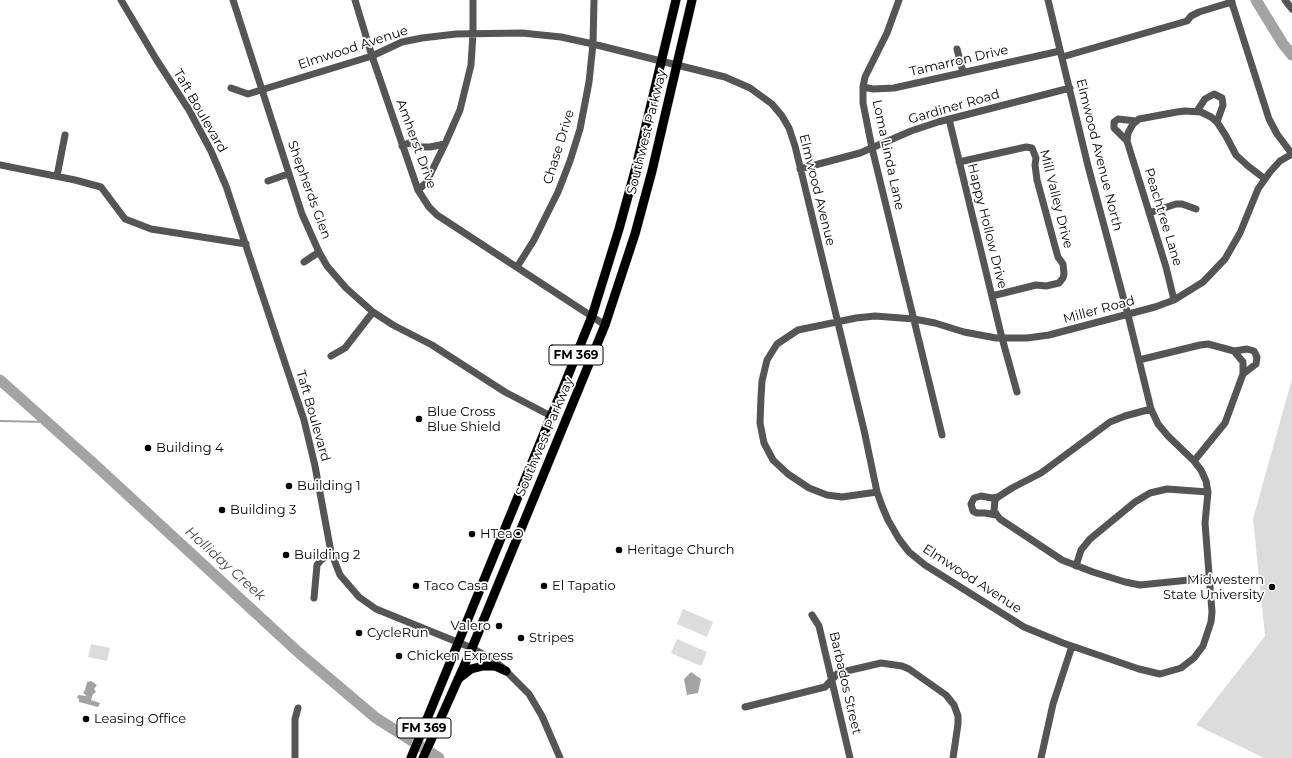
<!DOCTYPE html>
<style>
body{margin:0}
canvas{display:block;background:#fff}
</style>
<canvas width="1292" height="758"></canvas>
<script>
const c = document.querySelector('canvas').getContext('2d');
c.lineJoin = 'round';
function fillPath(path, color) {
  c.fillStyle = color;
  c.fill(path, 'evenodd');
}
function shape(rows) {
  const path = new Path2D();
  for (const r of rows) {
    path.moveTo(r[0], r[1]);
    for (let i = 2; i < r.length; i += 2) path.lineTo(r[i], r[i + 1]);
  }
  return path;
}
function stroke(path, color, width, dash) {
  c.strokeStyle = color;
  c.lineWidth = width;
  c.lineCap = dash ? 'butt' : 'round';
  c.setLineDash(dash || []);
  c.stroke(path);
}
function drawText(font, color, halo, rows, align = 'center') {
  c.font = font + ' Montserrat,sans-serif';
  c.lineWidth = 3.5;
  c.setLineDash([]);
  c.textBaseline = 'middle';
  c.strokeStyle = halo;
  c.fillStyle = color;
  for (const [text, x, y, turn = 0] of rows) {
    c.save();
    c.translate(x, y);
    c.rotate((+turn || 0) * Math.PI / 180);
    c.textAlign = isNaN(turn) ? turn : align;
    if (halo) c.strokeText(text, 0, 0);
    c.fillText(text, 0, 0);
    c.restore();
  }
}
fillPath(shape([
 [1292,379,1292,758,1264,758,1196,725,1265,636,1253,519],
 [683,609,713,622,707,637,677,624],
 [677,639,707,652,701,666,671,653],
 [91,644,110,648,107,661,88,657]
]), '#dcdcdc');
fillPath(shape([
 [691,672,701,679,698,693,687,695,684,679],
 [91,681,97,685,94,689,96,692,93,694,91,700,100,703,98,707,79,702,79,699,77,698,78,695,87,696,83,693,85,690,87,682]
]), '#a3a3a3');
stroke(shape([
 [0,421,47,422]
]), '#a3a3a3', 2);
stroke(shape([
 [1256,0,1283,44,1292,55],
 [0,380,92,462,298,652,376,718,439,758]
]), '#a3a3a3', 11);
const major = shape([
 [458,679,471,669,483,666,495,666,506,671],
 [411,758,551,416,563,388,592,316,619,229,636,167,676,0],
 [423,758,472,648,605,325,635,234,652,171,692,0]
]);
stroke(major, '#dbdbdb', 10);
stroke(shape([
 [121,0,156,59,189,110,211,151,226,186,304,420,315,466,331,552,340,575,359,597,376,609,472,648,490,658,502,667,529,694,542,716,560,758],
 [233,0,302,214,319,252,327,266,346,288,373,312,393,325,432,345,505,392,551,416],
 [355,0,372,56,407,158,418,190,429,207,437,215,466,234,605,325],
 [899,0,887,33,865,77,863,87,863,103,872,148,942,435],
 [1231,0,1269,119,1277,134,1292,154],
 [1285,0,1292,9],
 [957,49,963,72],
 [1062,57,1187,21,1191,16,1199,12,1232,2],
 [863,87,873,89,894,88,1060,51],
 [231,88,248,94,372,56,402,42,422,38,456,34,522,33,561,37,593,44,725,77,750,88,772,104,782,116,789,128,795,146,864,430,877,492,882,506,888,520,899,539,909,552,925,565,1024,627,1063,643,1139,669,1160,674,1181,668,1194,658,1203,646,1211,622,1212,612,1205,523,1208,492,1206,481,1201,470,1194,461,1168,436,1158,424,1151,409,1128,315,1088,166,1048,0],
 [1197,111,1205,99,1214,94,1222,98,1223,105,1217,122],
 [949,119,1002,338,1017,392],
 [1127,141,1114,128,1114,122,1118,119,1136,121],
 [402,146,409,143,422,147,430,147,445,144,460,110,471,65,473,34,473,0],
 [959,162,1026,147,1032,148,1036,158,1035,165,1037,180,1056,250,1058,257,1063,264,1064,274,1063,278,1059,283,1046,286,1036,285,992,296],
 [0,165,75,180,101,187,125,219,151,229,246,244],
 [800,169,860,153,911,131,938,122,1070,88],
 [57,176,65,135],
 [268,181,288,174],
 [418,190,426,183,445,144],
 [1149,213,1176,204,1182,204,1196,209],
 [304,262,319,252],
 [517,267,534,240,558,192,570,161,580,129,589,82,593,44,594,0],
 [1174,300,1166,267,1127,141,1128,133,1133,124,1139,119,1177,112,1185,111,1201,112,1211,117,1217,122,1226,136,1236,155,1248,166,1265,179],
 [1234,351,1247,349,1254,351,1257,357,1256,364,1243,374],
 [331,356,345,348,373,312],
 [1139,360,1200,345,1208,344,1234,351,1243,362,1243,374,1225,423,1194,461],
 [1151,409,1125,416,1110,422,1041,473,1012,488,998,497,995,500,994,511,1000,519,1062,560,1093,572,1125,582,1140,585,1209,578],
 [877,492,842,497,827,495,809,488,788,474,773,460,764,443,760,423,761,397,762,381,767,360,777,344,798,330,856,318,875,316,914,319,935,323,964,332,996,338,1027,338,1049,335,1155,307,1174,300,1203,282,1225,259,1240,233,1258,189,1270,172,1280,161,1292,154],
 [996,515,985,513,977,513,973,511,971,504,974,498,981,496,992,498,998,497],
 [1076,566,1081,550,1090,539,1135,502,1150,493,1167,489,1208,492],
 [314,598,317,565,321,560,328,556,331,552],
 [812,615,819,626,850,758],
 [745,707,825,687,838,673,881,663,902,666,909,669,946,695,954,705,958,716,958,724,953,758],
 [295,758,295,719,298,708],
 [1041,758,1053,704,1072,646]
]), '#555', 7);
stroke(major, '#000', 9);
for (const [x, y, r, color] of [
 [419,419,4,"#000"],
 [148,448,4,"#000"],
 [289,486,4,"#000"],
 [222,510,4,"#000"],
 [472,534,4,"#000"],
 [619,550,4,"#000"],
 [286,555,4,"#000"],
 [416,586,4,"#000"],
 [544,586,4,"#000"],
 [1272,587,4,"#000"],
 [499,626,4,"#000"],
 [359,633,4,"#000"],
 [521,638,4,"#000"],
 [399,656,4,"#000"],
 [86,719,4,"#000"]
]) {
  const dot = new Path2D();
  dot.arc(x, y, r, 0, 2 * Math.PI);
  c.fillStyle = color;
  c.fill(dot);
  stroke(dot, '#fff', 1.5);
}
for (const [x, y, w] of [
 [576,355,54],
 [424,728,54]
]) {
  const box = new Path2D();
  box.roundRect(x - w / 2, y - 10, w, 20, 3);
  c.fillStyle = '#fff';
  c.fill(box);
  stroke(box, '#000', 1);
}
drawText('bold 12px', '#000', null, [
 ["FM 369",576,355],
 ["FM 369",424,728]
]);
drawText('13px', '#000', '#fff', [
 ["Elmwood Avenue",353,48,-18],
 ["Tamarron Drive",959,61,-13],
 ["Gardiner Road",954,107,-16],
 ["Taft Boulevard",200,111,60],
 ["Southwest Parkway",647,132,-76],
 ["Amherst Drive",416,144,70],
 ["Chase Drive",559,147,-73],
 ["Loma Linda Lane",888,155,78],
 ["Elmwood Avenue North",1099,155,76],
 ["Shepherds Glen",309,190,70],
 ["Elmwood Avenue",817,190,76],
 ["Mill Valley Drive",1056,199,76],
 ["Peachtree Lane",1163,217,73],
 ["Happy Hollow Drive",987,226,76],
 ["Miller Road",1099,310,-15],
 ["Taft Boulevard",313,416,74],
 ["Southwest Parkway",545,437,-67],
 ["Elmwood Avenue",972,579,33],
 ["Barbados Street",845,683,77]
]);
drawText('13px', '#000', '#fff', [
 ["Blue Cross",427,412],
 ["Blue Shield",427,427],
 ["Building 4",156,448],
 ["Building 1",297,486],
 ["Building 3",230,510],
 ["HTeaO",480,534],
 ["Heritage Church",627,550],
 ["Building 2",294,555],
 ["Midwestern",1264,580,"right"],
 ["State University",1264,595,"right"],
 ["Taco Casa",424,586],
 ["El Tapatio",552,586],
 ["Valero",491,626,"right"],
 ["CycleRun",367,633],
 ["Stripes",529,638],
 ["Chicken Express",407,656],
 ["Leasing Office",94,719]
], 'left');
drawText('italic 14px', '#444', '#fff', [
 ["Holliday Creek",225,564,42]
]);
</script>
